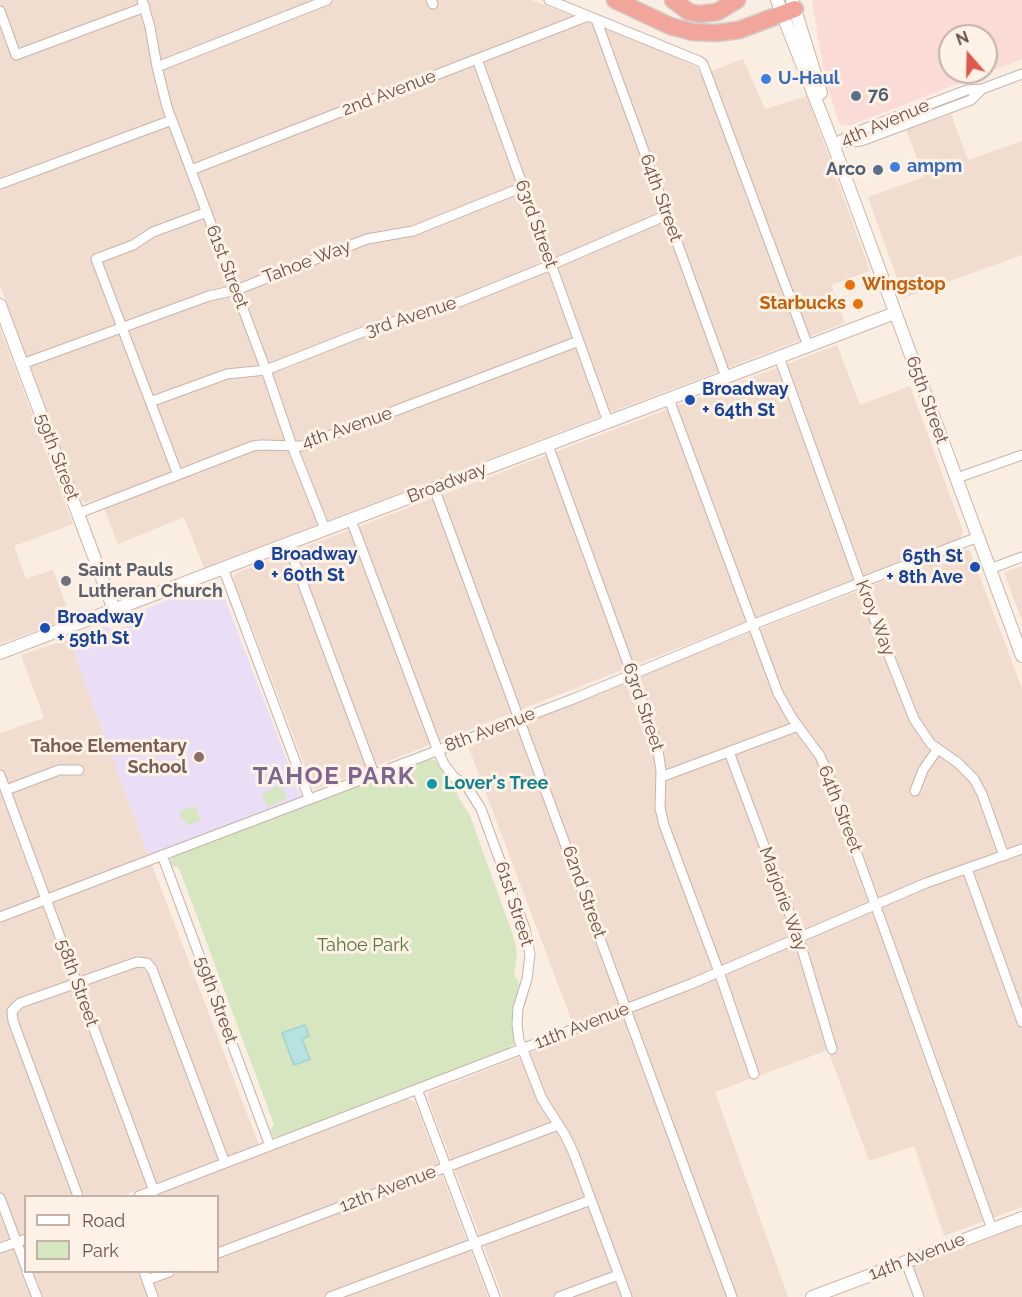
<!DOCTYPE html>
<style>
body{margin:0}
#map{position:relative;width:1022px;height:1297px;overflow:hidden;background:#faede1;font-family:Raleway,sans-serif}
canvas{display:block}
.legend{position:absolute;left:24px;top:1195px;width:195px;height:78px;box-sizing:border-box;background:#fef1e6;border:2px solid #c5b1a8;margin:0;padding:8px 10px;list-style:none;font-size:18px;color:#6f524a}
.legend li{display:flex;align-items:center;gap:12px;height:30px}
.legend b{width:30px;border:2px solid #c5b1a8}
.north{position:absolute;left:938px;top:24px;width:60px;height:60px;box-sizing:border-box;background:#fef1e6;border:2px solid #c5b1a8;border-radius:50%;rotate:340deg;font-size:16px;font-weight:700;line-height:24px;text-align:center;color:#6f524a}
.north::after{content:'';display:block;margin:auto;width:21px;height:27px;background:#dd594d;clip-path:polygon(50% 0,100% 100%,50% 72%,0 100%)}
</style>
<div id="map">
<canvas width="1022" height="1297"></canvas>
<ul class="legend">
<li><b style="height:8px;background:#fff"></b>Road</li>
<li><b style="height:16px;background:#d5e6c1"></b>Park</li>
</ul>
<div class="north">N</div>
</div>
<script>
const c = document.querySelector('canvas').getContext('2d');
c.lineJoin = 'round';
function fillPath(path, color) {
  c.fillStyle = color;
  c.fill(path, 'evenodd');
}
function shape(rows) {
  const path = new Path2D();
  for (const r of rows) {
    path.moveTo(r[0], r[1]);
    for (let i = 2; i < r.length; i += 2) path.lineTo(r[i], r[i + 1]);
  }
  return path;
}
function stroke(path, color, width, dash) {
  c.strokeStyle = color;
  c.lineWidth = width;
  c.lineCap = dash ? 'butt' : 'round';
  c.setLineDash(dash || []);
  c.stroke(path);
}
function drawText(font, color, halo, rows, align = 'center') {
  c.font = font + ' Raleway,sans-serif';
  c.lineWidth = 6;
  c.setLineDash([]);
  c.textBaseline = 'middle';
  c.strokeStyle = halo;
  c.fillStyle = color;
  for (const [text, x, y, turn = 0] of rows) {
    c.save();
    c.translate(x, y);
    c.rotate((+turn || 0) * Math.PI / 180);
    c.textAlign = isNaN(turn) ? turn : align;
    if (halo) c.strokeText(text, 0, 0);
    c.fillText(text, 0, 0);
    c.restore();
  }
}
fillPath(shape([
 [0,0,531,0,661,50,696,67,701,75,743,59,765,109,807,96,870,271,831,285,845,323,204,568,184,517,118,544,100,498,85,503,79,497,0,285],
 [951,114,968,160,1022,141,1022,255,904,298,868,197,924,177,906,130],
 [0,328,73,524,14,546,26,579,53,570,71,618,0,644],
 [837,345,860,405,910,386,963,531,961,538,314,790,233,578,236,573],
 [965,549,970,551,1022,688,1022,1207,944,1236,914,1146,869,1161,828,1050,715,1092,788,1297,503,1297,427,1097,429,1092,577,1035,467,743],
 [1022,566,1022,621,1004,572],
 [69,639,149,857,259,1145,122,1196,26,1196,25,1233,0,1242,0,733,44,718,21,655],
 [408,1099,415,1102,488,1297,0,1297,0,1253,25,1243,26,1272,218,1272,218,1196,150,1196],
 [1022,1224,1022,1297,924,1297,912,1264]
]), '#f1ddd0');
fillPath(shape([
 [812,0,1022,0,1022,59,851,125,842,125,838,120,825,78],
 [950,36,986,36,986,72,950,72]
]), '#fadbd5');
fillPath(shape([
 [218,581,302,799,149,857,69,639,102,626,117,630,126,626,135,613]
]), '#eadef6');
fillPath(shape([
 [429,759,435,760,446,775,458,787,457,795,470,816,514,938,517,953,514,976,518,980,519,984,512,1015,514,1044,507,1049,282,1136,274,1137,270,1130,274,1124,179,868,171,865,171,859,174,855],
 [281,784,287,799,267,807,262,794],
 [195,806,201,820,189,825,181,818,180,811]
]), '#d5e6c1');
const water = shape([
 [305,1025,309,1036,302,1039,310,1059,294,1065,282,1033,305,1025]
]);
fillPath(water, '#b7e2e2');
stroke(water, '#9ed2d3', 1.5);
const street = shape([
 [142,0,150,27,157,67,167,107,266,370,292,446,325,529],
 [431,0,433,4],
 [549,0,699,61,703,64,808,346],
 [0,11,16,55,145,7],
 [596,19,726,377],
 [477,59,608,422],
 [157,67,327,0],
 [838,143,861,141,896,128,971,100,982,89],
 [833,144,859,131,967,90,982,89,1022,74],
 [191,170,588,16],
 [0,184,172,120],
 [779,357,860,582,914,719,931,744,958,763,974,779,982,794,1004,856],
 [22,364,209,296,236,290,367,239,413,231,523,187],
 [669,399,778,693,792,718,820,756,830,779,992,1229],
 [150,402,227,374,266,370,378,326,444,308,551,265,667,215],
 [548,445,657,743,661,771,660,808,664,825,719,972,754,1074],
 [178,475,96,259,133,245,153,232,207,212],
 [957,478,1022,455],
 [434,488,732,1297],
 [79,513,253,446,261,445,302,446,579,341],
 [351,520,438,751,444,764,453,776,468,788,481,809,525,929,530,954,527,979,518,1008,517,1024,519,1040,542,1099,565,1135,574,1154,627,1297],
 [288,544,374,774],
 [223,568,309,798],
 [990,569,1022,557],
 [729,752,799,939,832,1049],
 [0,775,154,1191],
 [661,777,798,726],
 [6,790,59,770,79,770],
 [915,791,923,770,937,750],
 [162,855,270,1146],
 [967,869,1022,1022],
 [0,917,573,699,752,625,978,537],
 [417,1089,495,1297],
 [78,1196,13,1021,12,1011,20,1003,137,962,147,963,152,969,225,1163],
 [139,1196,691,984,926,883,1022,849],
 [0,1198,26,1267],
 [0,1248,26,1239],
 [218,1253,558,1125],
 [906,1262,919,1297],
 [27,1272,37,1297],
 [144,1272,153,1297],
 [147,1280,169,1272],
 [330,1297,591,1200],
 [559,1297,618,1275]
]);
const secondary = shape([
 [777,0,833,144,1022,656],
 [792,0,821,93],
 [0,305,114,610],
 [0,653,895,313],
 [812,1297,1022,1218]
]);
const highway = shape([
 [615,0,670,26,693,32,716,33,739,30,795,9],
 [673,0,689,12,699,14,717,12,737,0]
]);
stroke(street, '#c9b3a9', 11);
stroke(secondary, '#cfb4a9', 14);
stroke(highway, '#d4cbc9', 19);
stroke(street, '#fff', 9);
stroke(secondary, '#fff', 12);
stroke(highway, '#f1a59b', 16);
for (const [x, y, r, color] of [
 [766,79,6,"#3f7fe0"],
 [856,96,6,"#5c6f8a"],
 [895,167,6,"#3f7fe0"],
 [878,170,6,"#5c6f8a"],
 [850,285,6,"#e8710a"],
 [858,304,6,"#e8710a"],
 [690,400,6,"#1a4fb4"],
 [259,565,6,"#1a4fb4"],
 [975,567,6,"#1a4fb4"],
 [66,581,6,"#6b7280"],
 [45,628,6,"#1a4fb4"],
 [199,757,6,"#8d6e63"],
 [432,784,6,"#0f9aa8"]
]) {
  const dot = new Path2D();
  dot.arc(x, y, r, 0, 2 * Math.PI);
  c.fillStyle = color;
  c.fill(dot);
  stroke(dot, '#fef1e6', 2);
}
drawText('bold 18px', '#366cbe', '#fef1e6', [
 ["U-Haul",778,79],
 ["ampm",907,167]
], 'left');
drawText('18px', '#6f524a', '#fef1e6', [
 ["2nd Avenue",389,93,-21],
 ["4th Avenue",885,123,-23],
 ["64th Street",661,198,70],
 ["63rd Street",536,224,70],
 ["Tahoe Way",307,262,-21],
 ["61st Street",227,267,69],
 ["3rd Avenue",411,317,-18],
 ["65th Street",927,400,70],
 ["4th Avenue",347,428,-19],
 ["59th Street",57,457,69],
 ["Broadway",447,483,-21],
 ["Kroy Way",875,618,69],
 ["63rd Street",643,707,71],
 ["8th Avenue",490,730,-21],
 ["64th Street",840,809,69],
 ["62nd Street",584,892,70],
 ["Marjorie Way",783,899,70],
 ["61st Street",514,904,72],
 ["58th Street",77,983,70],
 ["59th Street",216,1000,70],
 ["11th Avenue",582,1026,-21],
 ["12th Avenue",388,1189,-21],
 ["14th Avenue",917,1257,-21]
]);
drawText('bold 18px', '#4e5e75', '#fef1e6', [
 ["76",868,96],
 ["Arco",866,170,"right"]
], 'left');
drawText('bold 18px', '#c56008', '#fef1e6', [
 ["Wingstop",862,285],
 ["Starbucks",846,304,"right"]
], 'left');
drawText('bold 18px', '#164399', '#fef1e6', [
 ["Broadway",702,390],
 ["+ 64th St",702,411],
 ["Broadway",271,555],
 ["+ 60th St",271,576],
 ["65th St",963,557,"right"],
 ["+ 8th Ave",963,578,"right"],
 ["Broadway",57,618],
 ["+ 59th St",57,639]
], 'left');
drawText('bold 18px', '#5b616d', '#fef1e6', [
 ["Saint Pauls",78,571],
 ["Lutheran Church",78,592]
], 'left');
drawText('bold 18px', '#785e54', '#fef1e6', [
 ["Tahoe Elementary",187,747],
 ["School",187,768]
], 'right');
drawText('bold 18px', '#0d838f', '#fef1e6', [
 ["Lover's Tree",444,784]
], 'left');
drawText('18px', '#587542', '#fef1e6', [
 ["Tahoe Park",363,946]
]);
c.letterSpacing = '1.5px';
drawText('bold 24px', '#7d6692', '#fef1e6', [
 ["TAHOE PARK",334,777]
]);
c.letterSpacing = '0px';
</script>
